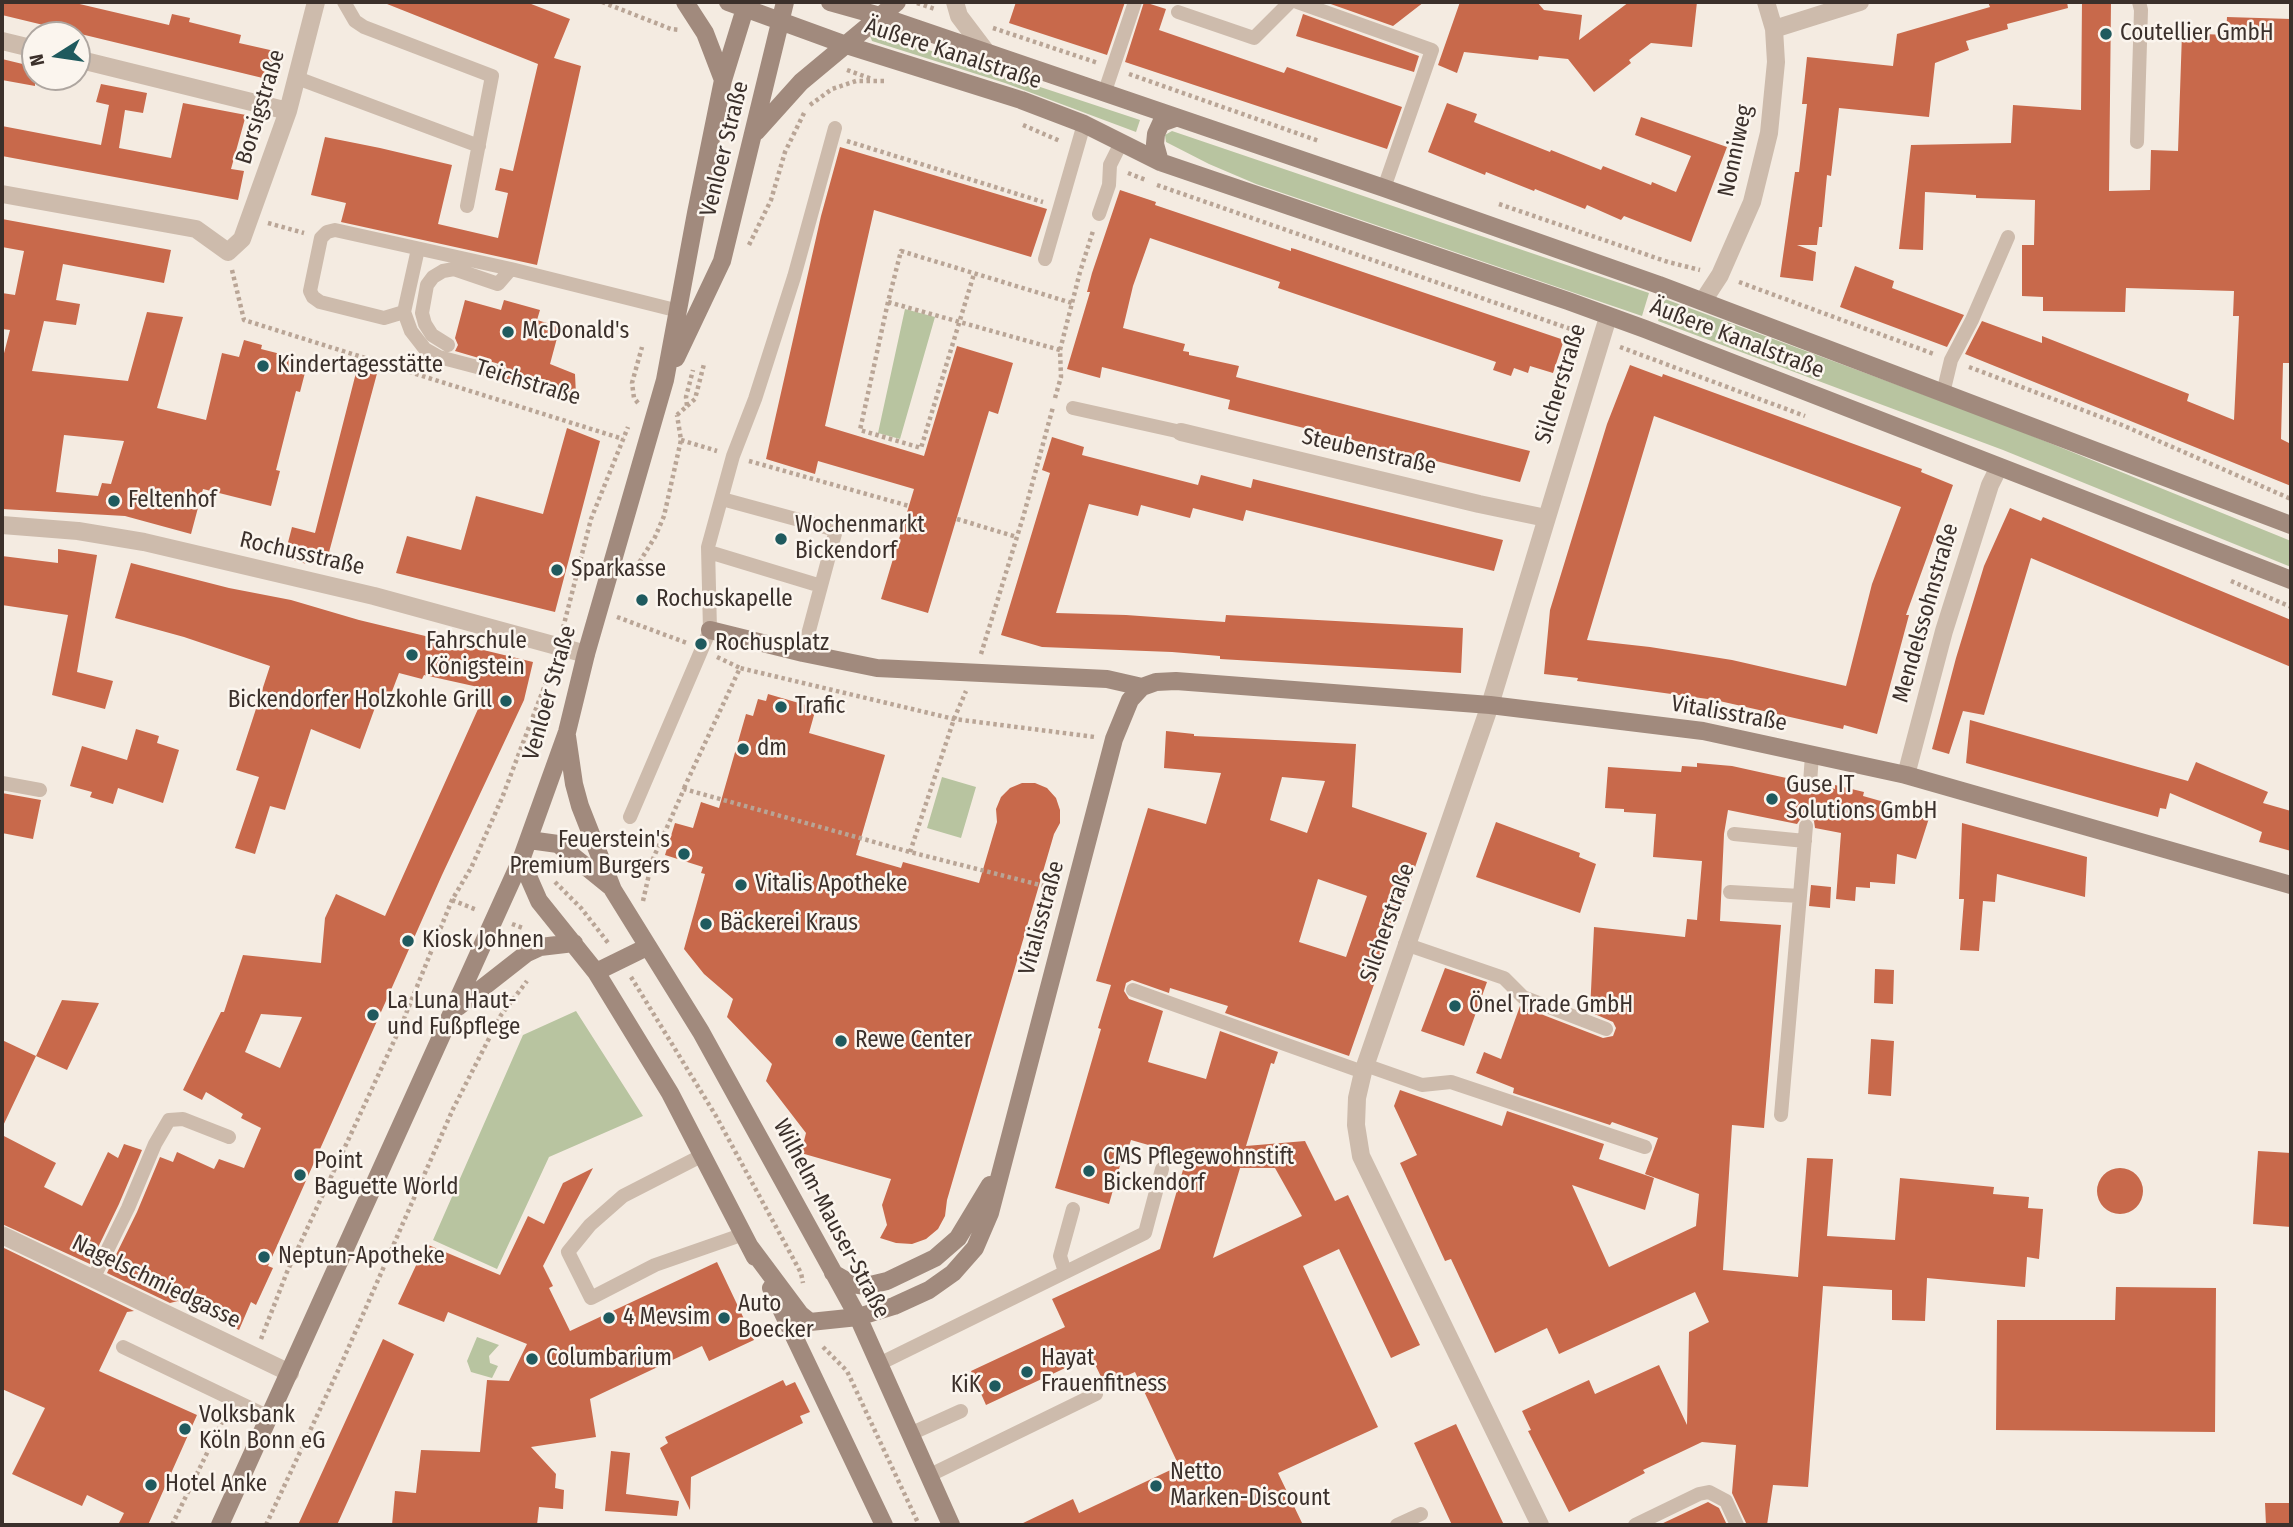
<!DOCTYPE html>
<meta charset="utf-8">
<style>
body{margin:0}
#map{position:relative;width:2293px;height:1527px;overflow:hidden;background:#f4ebe1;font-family:"Fira Sans Condensed",sans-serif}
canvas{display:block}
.frame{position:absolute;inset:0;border:4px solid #3b302b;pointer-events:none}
.north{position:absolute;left:21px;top:21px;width:70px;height:70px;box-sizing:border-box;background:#fbf5ee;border:2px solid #aea6a0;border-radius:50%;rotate:258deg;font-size:19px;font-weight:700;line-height:28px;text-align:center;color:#3b302b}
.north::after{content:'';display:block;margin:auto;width:24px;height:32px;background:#1f5a5e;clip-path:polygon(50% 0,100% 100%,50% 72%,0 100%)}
</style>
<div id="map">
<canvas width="2293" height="1527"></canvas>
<div class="frame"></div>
<div class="north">N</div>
</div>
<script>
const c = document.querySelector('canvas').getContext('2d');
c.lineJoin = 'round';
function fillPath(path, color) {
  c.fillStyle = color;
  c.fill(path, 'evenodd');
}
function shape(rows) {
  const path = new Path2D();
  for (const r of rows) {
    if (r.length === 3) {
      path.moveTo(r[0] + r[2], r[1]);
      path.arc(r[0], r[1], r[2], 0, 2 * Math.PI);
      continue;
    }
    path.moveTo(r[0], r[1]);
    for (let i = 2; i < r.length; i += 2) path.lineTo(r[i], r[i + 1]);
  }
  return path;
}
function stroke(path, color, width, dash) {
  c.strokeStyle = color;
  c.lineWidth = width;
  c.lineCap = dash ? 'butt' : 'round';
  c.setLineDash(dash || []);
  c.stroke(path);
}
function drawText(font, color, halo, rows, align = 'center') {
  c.font = font + ' "Fira Sans Condensed",sans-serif';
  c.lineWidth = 5;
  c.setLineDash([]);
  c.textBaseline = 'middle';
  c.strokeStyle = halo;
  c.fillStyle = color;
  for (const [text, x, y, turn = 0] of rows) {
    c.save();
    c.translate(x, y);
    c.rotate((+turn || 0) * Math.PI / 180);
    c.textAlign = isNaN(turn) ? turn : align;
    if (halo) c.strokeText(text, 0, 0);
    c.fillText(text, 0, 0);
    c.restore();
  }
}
fillPath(shape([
 [874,32,1140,120,1136,132,1005,83,872,41,870,36],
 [1172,131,1649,293,1642,316,1256,184,1209,164,1166,142,1165,135],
 [1665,299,1998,422,2291,541,2291,567,2003,450,1658,321],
 [905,309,935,317,900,439,878,433],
 [942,777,976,787,961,838,927,828],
 [576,1011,643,1116,549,1157,497,1269,433,1240,523,1035],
 [477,1337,499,1345,489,1356,490,1363,498,1366,492,1378,471,1372,467,1361]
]), '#b8c4a0');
fillPath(shape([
 [2,2,71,2,169,25,172,14,190,18,189,22,241,35,239,43,279,52,271,80,2,15],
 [382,2,526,2,570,19,554,58,581,66,537,265,341,222,346,203,311,195,325,137,380,148,452,165,438,224,498,238,508,193,495,190,500,168,513,171,538,64],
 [1016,2,1125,2,1107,55,1009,23],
 [1144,2,1166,9,1159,30,1284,73,1287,67,1402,107,1387,149,1125,62],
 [1325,2,1424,2,1393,26],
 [1460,2,1537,2,1544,10,1582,15,1579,40,1629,2,1697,2,1692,47,1651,43,1629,60,1631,63,1594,92,1568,59,1539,56,1538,60,1464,52,1457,73,1438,65],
 [1988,2,2067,2,2068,8,2007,24,2008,29,1966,41,1969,50,1935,63,1929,117,1839,108,1831,176,1827,175,1822,227,1819,227,1817,245,1797,245,1816,252,1813,281,1780,277,1795,172,1799,172,1807,104,1802,104,1807,57,1893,66,1897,34,1990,7],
 [2082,2,2111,2,2109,191,2150,190,2151,150,2178,151,2182,33,2226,35,2227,17,2291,19,2291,363,2283,363,2281,439,2291,444,2291,486,1965,354,1982,321,2042,343,2042,336,2189,394,2187,401,2234,420,2239,316,2233,316,2234,291,2126,288,2125,312,2043,311,2043,297,2022,296,2022,245,2034,245,2035,200,1976,198,1976,195,1925,192,1923,250,1899,249,1911,145,2011,143,2013,105,2081,110],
 [1303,14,1419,56,1414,72,1296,36],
 [2,59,35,67,35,86,2,80],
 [101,84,147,93,143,113,125,110,119,148,171,158,183,103,246,115,231,169,244,171,238,200,2,156,2,126,101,145,109,105,96,102],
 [1447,103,1477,114,1474,122,1550,152,1551,150,1601,170,1603,166,1651,185,1652,182,1676,192,1691,156,1635,135,1641,117,1727,147,1691,242,1624,216,1621,220,1587,205,1585,209,1535,189,1534,191,1486,172,1485,175,1428,152],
 [840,147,1047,209,1031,257,874,210,825,426,924,456,957,346,1013,363,998,414,989,411,928,613,881,599,914,489,818,461,815,474,766,459,821,216],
 [1120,190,1156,202,1155,205,1291,251,1291,248,1295,249,1564,340,1553,373,1530,366,1528,373,1514,368,1511,376,1493,370,1496,362,1278,288,1280,282,1150,238,1133,286,1123,328,1185,344,1183,351,1189,352,1189,355,1239,366,1236,377,1530,451,1520,482,1228,409,1230,400,1102,367,1100,378,1067,369,1090,292,1087,292,1092,273],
 [2,219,171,250,164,283,63,264,56,300,80,304,76,325,44,321,32,371,128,381,147,312,183,317,157,408,206,420,222,353,239,357,244,340,262,345,261,349,308,361,300,392,296,391,276,470,280,471,271,506,203,489,191,534,125,516,2,509,2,361,10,330,2,329,2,293,15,295,24,251,2,247],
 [64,435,124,441,111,484,102,483,98,496,56,492],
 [1855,266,1894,281,1892,288,1964,315,1947,347,1840,307],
 [465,300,501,310,504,300,540,310,537,320,560,327,550,364,575,374,576,395,516,376,505,381,509,375,506,366,455,351,458,345,455,338],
 [359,361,379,366,328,556,310,552,307,564,284,558,292,527,315,533],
 [1630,365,1662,377,1663,374,1922,469,1921,472,1953,485,1906,615,1909,615,1877,734,1844,725,1843,729,1715,700,1577,681,1578,678,1544,674,1550,610,1607,424],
 [1654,416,1901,507,1872,584,1846,686,1732,660,1650,647,1587,640],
 [567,428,600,441,555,612,396,573,407,536,461,550,476,496,543,514],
 [1052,437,1084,447,1082,455,1198,485,1201,475,1251,488,1253,479,1503,540,1494,571,1246,510,1243,521,1193,508,1190,518,1141,505,1138,516,1089,504,1056,613,1126,615,1225,622,1226,615,1463,628,1461,673,1220,659,1220,656,1172,652,1042,647,1001,635,1050,473,1042,470],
 [2010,508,2041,521,2043,517,2291,620,2291,667,2031,558,1984,715,1963,711,1949,754,1932,749,1956,658,1984,566],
 [58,549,97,555,77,672,113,681,105,709,52,695,68,615,2,605,2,556,58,563],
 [131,563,229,588,291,600,359,620,533,662,524,700,442,875,268,1266,273,1268,256,1305,251,1302,239,1330,178,1301,170,1303,107,1273,137,1212,160,1157,173,1162,177,1152,214,1169,219,1159,244,1168,261,1128,241,1118,243,1114,206,1092,202,1100,183,1090,221,1012,224,1012,243,955,321,963,325,918,336,894,385,916,487,689,424,675,422,679,399,673,391,694,381,691,360,749,311,729,285,810,270,806,255,854,235,848,259,777,236,770,270,666,184,637,115,618],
 [261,1014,302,1017,280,1068,245,1052],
 [768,694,816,708,809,733,885,755,856,855,901,868,903,862,979,883,997,822,996,809,1001,797,1010,788,1022,783,1035,783,1047,788,1056,798,1060,810,1060,823,1054,834,947,1200,945,1216,938,1229,926,1239,912,1244,896,1243,880,1238,887,1225,882,1205,891,1179,801,1153,806,1133,766,1081,772,1064,727,1017,733,999,704,974,684,949,705,874,701,873,703,867,665,855,675,823,693,828,701,802,719,808,746,714,753,716,758,699,766,701],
 [1970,720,2188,781,2196,762,2222,773,2268,792,2263,803,2291,811,2291,851,2259,842,2262,832,2170,793,2166,809,2160,808,2158,817,1966,763],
 [136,729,159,736,157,743,179,750,163,803,118,788,113,804,90,797,92,792,70,786,82,746,127,760],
 [1166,731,1194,734,1194,736,1356,744,1352,807,1427,833,1349,1056,1225,1013,1228,1006,1170,988,1169,993,1132,980,1126,983,1124,991,1129,999,1163,1011,1148,1062,1206,1079,1220,1031,1278,1052,1274,1064,1271,1063,1246,1146,1305,1141,1335,1201,1348,1195,1420,1345,1391,1358,1339,1249,1303,1266,1378,1427,1278,1473,1303,1525,1019,1525,1073,1499,1079,1513,1179,1466,1135,1372,1105,1385,1091,1356,986,1405,971,1371,1065,1327,1052,1299,1160,1249,1187,1156,1131,1140,1128,1149,1125,1148,1109,1204,1055,1188,1101,1029,1098,1028,1111,985,1096,981,1148,808,1206,824,1221,773,1164,768],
 [1282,777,1325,781,1307,833,1270,820],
 [1318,879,1367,896,1346,957,1299,942],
 [1240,1168,1275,1168,1302,1216,1213,1258],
 [1697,763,1732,766,1800,781,1802,788,1809,792,1815,791,1819,785,1835,789,1835,785,1864,792,1863,796,1930,815,1916,859,1897,854,1895,884,1870,882,1870,888,1856,887,1855,901,1836,899,1841,833,1815,828,1814,821,1808,817,1801,818,1797,824,1728,810,1724,834,1720,921,1781,925,1764,1128,1732,1125,1723,1270,1798,1277,1807,1158,1833,1159,1827,1236,1895,1240,1900,1178,1994,1187,1993,1194,2029,1197,2028,1208,2043,1209,2039,1259,2027,1257,2025,1287,1927,1278,1925,1321,1892,1320,1892,1290,1823,1286,1808,1487,1773,1485,1767,1525,1747,1525,1732,1493,1736,1445,1702,1442,1643,1470,1645,1473,1569,1512,1528,1431,1531,1430,1522,1411,1589,1380,1595,1394,1659,1365,1687,1425,1689,1332,1709,1322,1695,1292,1559,1354,1547,1328,1495,1353,1451,1259,1445,1261,1400,1163,1417,1155,1394,1106,1400,1090,1502,1126,1507,1111,1604,1144,1599,1159,1654,1178,1645,1210,1572,1185,1609,1267,1696,1226,1699,1194,1645,1174,1658,1138,1612,1122,1610,1125,1513,1093,1514,1088,1476,1073,1484,1052,1501,1059,1520,1006,1603,1038,1613,1036,1616,1028,1613,1022,1590,1012,1594,927,1685,937,1687,919,1697,920,1702,861,1653,857,1656,814,1624,812,1624,809,1605,808,1608,767,1681,772,1682,766,1697,767],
 [2,793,41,800,33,839,2,833],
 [1496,822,1580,853,1579,857,1596,864,1580,913,1476,877],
 [1962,823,2087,857,2085,897,1997,874,1995,902,1983,901,1979,951,1960,950,1964,899,1959,899],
 [1811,885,1831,887,1830,908,1809,906],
 [1445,968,1487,982,1464,1046,1421,1031],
 [1875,969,1894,970,1893,1004,1874,1003],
 [62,1000,99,1003,67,1070,36,1056,2,1128,2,1040,36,1056],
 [1871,1039,1894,1041,1891,1096,1868,1094],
 [2,1135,56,1163,44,1187,82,1206,108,1152,118,1158,124,1144,142,1150,119,1204,90,1264,2,1224],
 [2258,1151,2291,1153,2291,1227,2253,1224],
 [2120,1191,23],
 [593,1168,543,1266,553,1286,549,1288,570,1331,717,1262,754,1340,709,1361,702,1346,590,1399,596,1437,531,1447,556,1474,555,1488,564,1490,563,1509,539,1507,537,1525,392,1525,395,1491,416,1493,421,1450,480,1452,487,1380,509,1381,527,1344,448,1312,444,1322,398,1304,426,1244,500,1275,528,1216,544,1224,563,1183],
 [2,1247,134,1311,127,1312,99,1371,197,1415,148,1525,118,1525,124,1513,87,1495,82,1506,12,1474,45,1408,2,1389],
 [2116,1287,2216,1288,2215,1432,1996,1430,1997,1320,2115,1320],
 [383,1339,414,1354,337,1525,298,1525],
 [783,1380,786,1386,795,1382,810,1412,800,1416,803,1423,691,1477,690,1510,660,1448,668,1443,665,1437],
 [1456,1424,1504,1525,1452,1525,1414,1443],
 [611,1451,630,1453,626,1494,679,1501,677,1516,605,1511],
 [1708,1502,1719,1508,1727,1525,1659,1525],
 [2265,1503,2291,1503,2291,1525,2266,1525]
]), '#c8694b');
stroke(shape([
 [602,2,671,29,680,30],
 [917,3,935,9],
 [993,28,1098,63],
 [847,70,872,79],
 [1129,74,1319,141],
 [810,105,832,89,856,81,886,81],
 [1023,125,1060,141],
 [847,141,1043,202],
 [1128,173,1146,180],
 [1157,185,1582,333],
 [1499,204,1668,262,1700,270],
 [268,223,304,233],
 [749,245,771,200,785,152,805,111],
 [232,270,244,320,623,439],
 [1739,282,1934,354],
 [888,302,860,430,921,448,974,274],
 [1620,347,1805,416],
 [1060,350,888,302,901,251,1072,303],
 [1969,367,2122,425,2291,499],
 [1055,398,1061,377,1060,350,1080,272,1093,231],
 [638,403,634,398,632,383,642,347],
 [687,406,695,399,704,364],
 [677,415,687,406,686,397,693,370],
 [681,440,717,451],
 [749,461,909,506],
 [957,519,1017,537],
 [632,574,655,537,664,516,681,440,677,415],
 [2231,581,2291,607],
 [617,617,687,643],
 [563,628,591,519,628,427],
 [981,654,1024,514,1053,407],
 [717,657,740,668],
 [684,788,740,668,954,719,1095,737],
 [910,852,954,719,966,691],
 [555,882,581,908,609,944],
 [452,900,477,910],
 [643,901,652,861,684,789,910,852,1056,889],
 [512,924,523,928],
 [631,977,716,1116,801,1273,803,1283],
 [261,1339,287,1272,401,1026,452,900,471,868,502,798,553,664],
 [823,1347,847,1371,919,1525],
 [172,1525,226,1414],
 [266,1525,343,1360,453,1109,501,1015,527,981]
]), '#b9a596', 4.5, [3.5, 3.5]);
stroke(shape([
 [344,2,355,21,364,27,492,76,467,206],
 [1297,2,1432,50,1384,188],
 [1178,12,1254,38,1290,2],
 [297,78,479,146],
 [1104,94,1135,2],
 [2137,142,2141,10,2139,2],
 [1099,214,1109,185,1110,165,1121,143],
 [418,249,404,312,411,331,425,349,439,357,500,373],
 [1045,259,1084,124],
 [404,312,384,318,320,302,313,297,310,291,321,238,327,232,335,230,511,269,679,311],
 [448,345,432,335,425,324,422,313,427,285,433,277,443,271,454,269,498,284,511,269],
 [1943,393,1951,360,1972,320,2008,237],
 [1073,408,1181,432],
 [722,499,836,530,821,586],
 [709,552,821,586,803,653],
 [2,783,40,790],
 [1810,783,1812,755],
 [630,817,710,630,708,547,733,456,755,399,794,277,835,128],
 [1734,834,1805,841],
 [1730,892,1800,896],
 [1405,944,1504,978,1523,997,1606,1029],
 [1133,990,1363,1072],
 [1365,1065,1422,1085,1451,1082,1645,1147],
 [1781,1115,1806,826],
 [703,1155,623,1196,590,1225,568,1252,591,1298,655,1265,744,1234],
 [1065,1272,1060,1256,1073,1209],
 [93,1279,128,1208,155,1144,169,1120,183,1119,229,1137],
 [123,1347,269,1417],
 [879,1364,1145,1233,1162,1169],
 [910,1434,961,1411],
 [928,1476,1096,1394],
 [1397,1525,1421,1514],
 [1635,1525,1699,1494,1709,1492,1726,1501,1737,1525]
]), '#cdbbac', 14);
stroke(shape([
 [955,2,959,16,987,53],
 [1774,29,1860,2],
 [2,41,35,49],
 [77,59,288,111],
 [2,194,196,229,228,252,242,239,288,111,316,2],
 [1703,301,1720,275,1752,202,1769,133,1776,62,1774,29,1766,2],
 [1181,432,1479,504,1546,518],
 [2,525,78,531,144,542,374,596,586,654],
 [1906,775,1944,631,1990,485,1999,467],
 [2,1235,290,1373],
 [1540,1525,1361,1156,1356,1125,1357,1098,1363,1072,1490,705,1608,317]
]), '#cdbbac', 18);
stroke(shape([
 [685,2,705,33,723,80],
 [728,2,846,45,1021,100,1084,124,1160,162,1568,301,1645,329,2291,580],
 [830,2,880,16,1384,188,1659,285,2291,525],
 [756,132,801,82,897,2],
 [1160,162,1155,144,1156,134,1161,123,1175,118],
 [676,358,722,261,785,2],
 [710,630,803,653,877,668,1107,679,1142,687],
 [567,736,574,784,580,806,613,890,701,1032,858,1317,951,1525],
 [529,840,558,844,611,887],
 [521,860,539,901,596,972,670,1093,755,1257],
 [596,972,647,947],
 [458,1007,527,953,540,947,574,943],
 [750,1247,800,1314,810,1322,858,1317,894,1306,929,1290,953,1273,975,1248,990,1213,1114,739,1130,700,1142,687,1156,682,1176,681,1490,705,1703,731,1906,775,2291,885],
 [833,1273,852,1284,866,1286,887,1281,935,1258,958,1238,990,1185],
 [771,1288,884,1525],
 [220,1525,521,860,567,732,586,654,665,380,696,213,723,80,747,2]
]), '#a18a7d', 18);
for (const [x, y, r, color] of [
 [2106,34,7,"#1f5a5e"],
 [508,332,7,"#1f5a5e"],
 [263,366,7,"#1f5a5e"],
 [114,501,7,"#1f5a5e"],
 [781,539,7,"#1f5a5e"],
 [557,570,7,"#1f5a5e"],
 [642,600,7,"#1f5a5e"],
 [701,644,7,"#1f5a5e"],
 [412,655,7,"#1f5a5e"],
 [506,701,7,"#1f5a5e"],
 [781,707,7,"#1f5a5e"],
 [743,749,7,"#1f5a5e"],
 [1772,799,7,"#1f5a5e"],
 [684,854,7,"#1f5a5e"],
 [741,885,7,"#1f5a5e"],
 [706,924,7,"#1f5a5e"],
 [408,941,7,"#1f5a5e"],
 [1455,1006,7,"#1f5a5e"],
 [373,1015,7,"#1f5a5e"],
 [841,1041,7,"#1f5a5e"],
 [1089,1171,7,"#1f5a5e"],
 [300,1175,7,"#1f5a5e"],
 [264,1257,7,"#1f5a5e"],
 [609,1318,7,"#1f5a5e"],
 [724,1318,7,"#1f5a5e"],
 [532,1359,7,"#1f5a5e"],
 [1027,1372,7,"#1f5a5e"],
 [995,1386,7,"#1f5a5e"],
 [185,1429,7,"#1f5a5e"],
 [151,1485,7,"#1f5a5e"],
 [1156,1486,7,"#1f5a5e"]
]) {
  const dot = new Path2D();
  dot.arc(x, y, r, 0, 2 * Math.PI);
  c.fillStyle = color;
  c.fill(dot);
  stroke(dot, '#fbf5ee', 2.5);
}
drawText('23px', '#3b302b', '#fbf5ee', [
 ["Coutellier GmbH",2120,34],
 ["McDonald's",522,332],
 ["Kindertagesstätte",277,366],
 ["Feltenhof",128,501],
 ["Wochenmarkt",795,526],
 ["Bickendorf",795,552],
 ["Sparkasse",571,570],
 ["Rochuskapelle",656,600],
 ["Fahrschule",426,642],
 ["Königstein",426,668],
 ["Rochusplatz",715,644],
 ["Bickendorfer Holzkohle Grill",492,701,"right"],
 ["Trafic",795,707],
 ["dm",757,749],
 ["Guse IT",1786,786],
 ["Solutions GmbH",1786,812],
 ["Feuerstein's",670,841,"right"],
 ["Premium Burgers",670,867,"right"],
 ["Vitalis Apotheke",755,885],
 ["Bäckerei Kraus",720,924],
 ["Kiosk Johnen",422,941],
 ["La Luna Haut-",387,1002],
 ["und Fußpflege",387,1028],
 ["Önel Trade GmbH",1469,1006],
 ["Rewe Center",855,1041],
 ["CMS Pflegewohnstift",1103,1158],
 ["Bickendorf",1103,1184],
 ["Point",314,1162],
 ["Baguette World",314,1188],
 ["Neptun-Apotheke",278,1257],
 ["Auto",738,1305],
 ["Boecker",738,1331],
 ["4 Mevsim",623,1318],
 ["Columbarium",546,1359],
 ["Hayat",1041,1359],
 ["Frauenfitness",1041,1385],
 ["KiK",981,1386,"right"],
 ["Volksbank",199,1416],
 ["Köln Bonn eG",199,1442],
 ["Netto",1170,1473],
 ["Marken-Discount",1170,1499],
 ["Hotel Anke",165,1485]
], 'left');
drawText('23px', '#3b302b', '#fbf5ee', [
 ["Äußere Kanalstraße",953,54,18],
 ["Borsigstraße",261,107,-73],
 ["Venloer Straße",725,149,-76],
 ["Nonniweg",1736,151,-78],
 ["Äußere Kanalstraße",1737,339,21],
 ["Teichstraße",528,383,17],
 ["Silcherstraße",1561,384,-73],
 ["Steubenstraße",1369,452,13],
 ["Rochusstraße",302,554,13],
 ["Mendelssohnstraße",1926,613,-74],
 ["Venloer Straße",550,693,-74],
 ["Vitalisstraße",1729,714,10],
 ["Vitalisstraße",1042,918,-75],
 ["Silcherstraße",1388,923,-71],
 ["Wilhelm-Mauser-Straße",831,1219,62],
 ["Nagelschmiedgasse",156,1282,26]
]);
</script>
